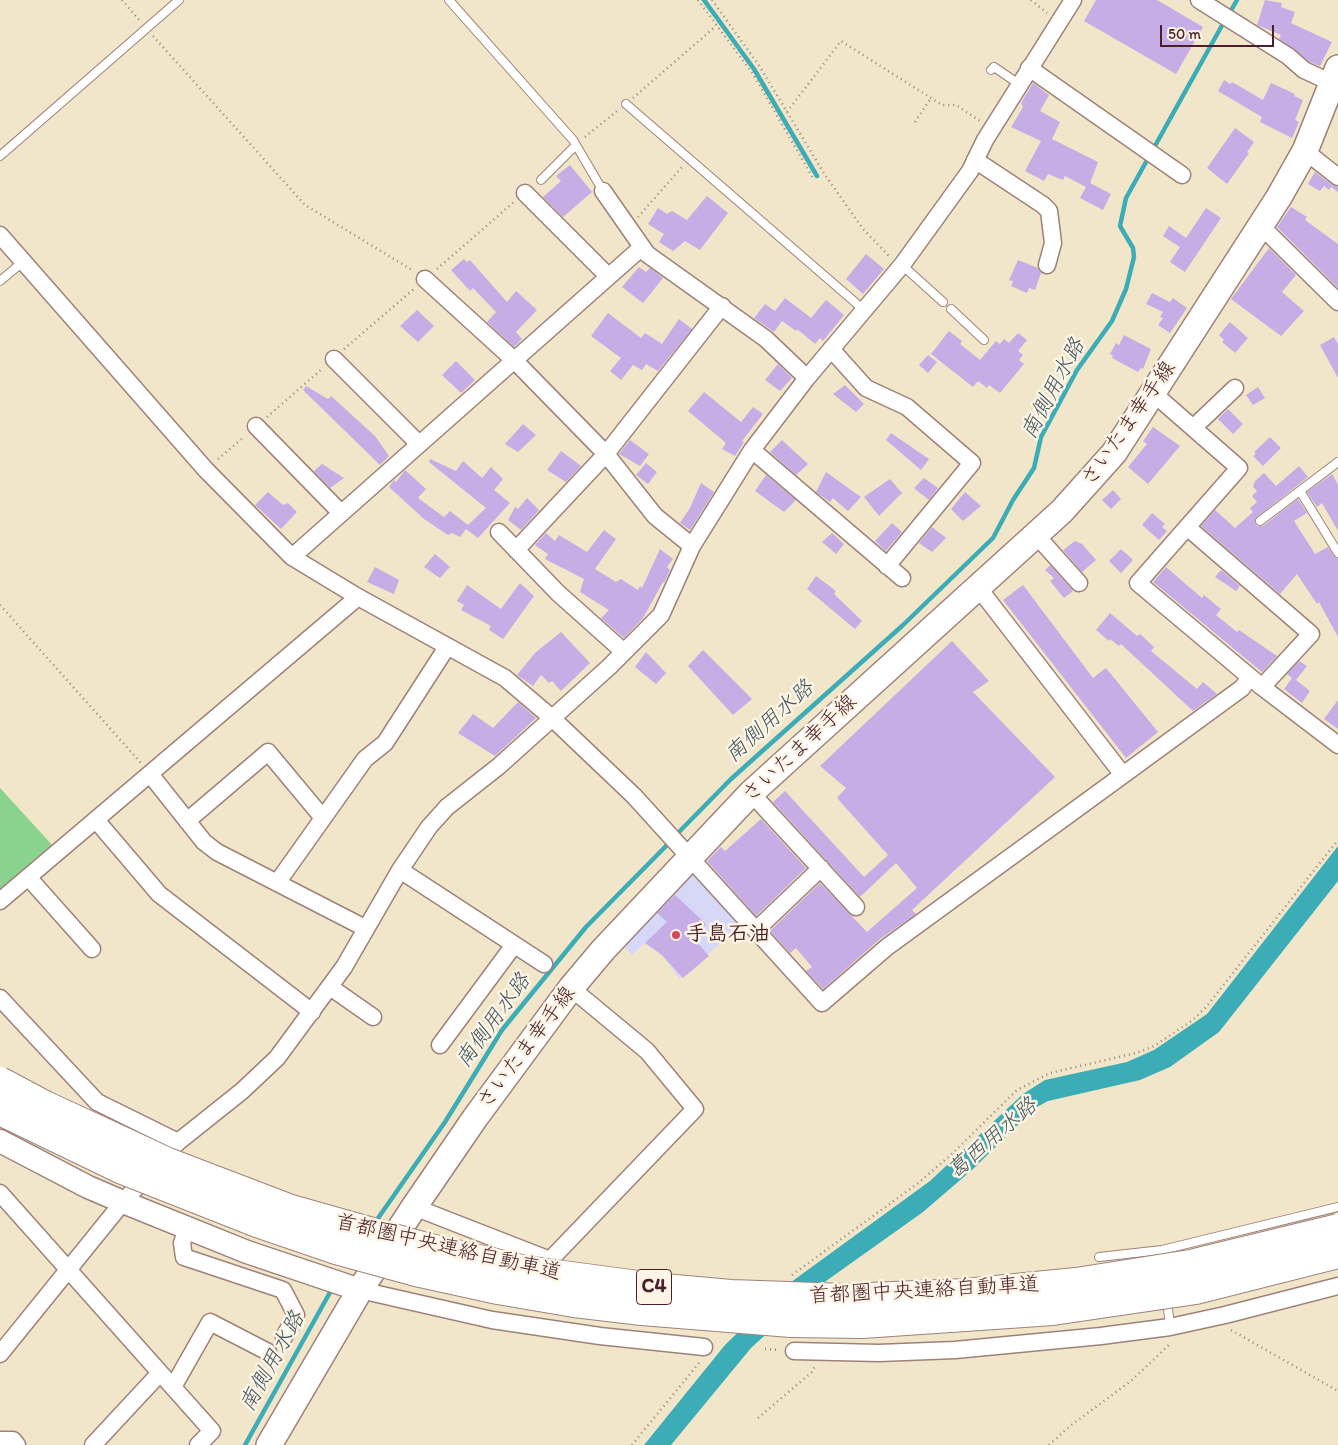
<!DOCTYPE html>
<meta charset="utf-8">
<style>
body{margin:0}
#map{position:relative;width:1338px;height:1445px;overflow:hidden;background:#f1e6c9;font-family:Itim,sans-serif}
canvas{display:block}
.scale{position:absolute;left:1160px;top:25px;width:114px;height:22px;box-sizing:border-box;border:2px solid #4a1f2b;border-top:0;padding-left:6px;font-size:15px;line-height:18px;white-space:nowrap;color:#4a1f2b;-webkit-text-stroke:4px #fcf5e5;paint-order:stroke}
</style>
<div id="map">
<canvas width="1338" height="1445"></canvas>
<div class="scale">50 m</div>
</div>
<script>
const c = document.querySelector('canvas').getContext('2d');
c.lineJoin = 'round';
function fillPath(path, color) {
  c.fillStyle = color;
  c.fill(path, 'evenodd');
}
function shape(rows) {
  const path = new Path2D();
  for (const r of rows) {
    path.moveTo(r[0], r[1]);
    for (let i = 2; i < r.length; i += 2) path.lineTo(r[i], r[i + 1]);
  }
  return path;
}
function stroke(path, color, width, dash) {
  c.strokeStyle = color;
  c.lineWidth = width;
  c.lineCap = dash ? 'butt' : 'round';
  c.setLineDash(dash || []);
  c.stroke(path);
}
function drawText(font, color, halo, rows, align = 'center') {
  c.font = font + ' Itim,"Klee One",sans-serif';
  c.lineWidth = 5;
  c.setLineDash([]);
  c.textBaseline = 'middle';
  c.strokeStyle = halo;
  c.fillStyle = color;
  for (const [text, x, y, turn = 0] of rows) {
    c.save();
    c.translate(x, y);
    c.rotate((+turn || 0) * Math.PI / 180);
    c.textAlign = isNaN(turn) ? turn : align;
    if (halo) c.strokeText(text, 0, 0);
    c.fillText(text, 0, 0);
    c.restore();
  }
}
fillPath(shape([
 [690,866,742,924,680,979,662,955,645,943,632,955,620,942]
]), '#d7d7f8');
fillPath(shape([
 [0,788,53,846,0,893]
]), '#8ad38f');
fillPath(shape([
 [1338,846,1338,881,1219,1032,1170,1067,1140,1080,1048,1101,1035,1108,973,1169,923,1212,819,1286,751,1348,671,1445,644,1445,725,1345,787,1285,930,1181,1023,1094,1045,1080,1127,1062,1154,1050,1207,1014]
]), '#3cadb6');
stroke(shape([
 [704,0,754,69,817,176],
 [1229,14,1237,0],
 [675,836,731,779,902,626,993,538,1013,500,1034,468,1041,437,1077,370,1112,321,1126,289,1134,257,1133,248,1120,226,1126,198,1225,20],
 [374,1224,445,1122,502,1030,586,927,670,842],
 [245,1445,333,1287]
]), '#3cadb6', 4.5);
fillPath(shape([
 [1096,0,1157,0,1203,27,1176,74,1084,21],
 [1265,0,1282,3,1281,7,1295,12,1291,23,1332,42,1320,66,1310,62,1279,39,1281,35,1257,25],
 [1224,80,1230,84,1232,82,1263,100,1271,83,1295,94,1294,96,1303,100,1295,120,1299,122,1292,138,1260,122,1262,117,1218,91],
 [1033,83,1049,95,1040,111,1060,122,1052,139,1098,162,1090,183,1111,194,1103,210,1080,198,1086,187,1065,176,1063,180,1048,174,1044,181,1025,171,1041,141,1011,127,1023,107,1021,103],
 [1235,128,1254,142,1247,152,1249,153,1227,184,1207,168],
 [570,165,592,192,563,217,543,197,561,181,556,176],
 [1315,172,1332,185,1338,187,1338,192,1331,187,1329,190,1324,186,1320,191,1308,184],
 [707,196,728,213,700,250,685,241,673,251,659,242,664,234,648,224,658,208,667,214,672,211,687,220],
 [1291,207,1307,217,1305,220,1338,244,1338,288,1277,227],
 [1206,208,1221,218,1185,272,1170,262,1180,247,1163,236,1169,226,1186,238],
 [1269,248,1296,275,1282,292,1304,311,1281,336,1231,299],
 [866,254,884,269,863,294,846,279],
 [464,259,467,262,470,260,507,302,516,291,537,310,516,332,522,339,514,347,487,322,496,312,473,288,470,291,451,270],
 [1018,260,1038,268,1041,273,1035,290,1029,288,1027,293,1011,286,1013,281,1009,280],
 [639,267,646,272,650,268,663,278,643,303,622,287],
 [1152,293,1170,302,1173,298,1187,308,1170,333,1158,325,1163,318,1160,317,1163,312,1146,304],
 [785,298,811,318,826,300,844,315,823,341,820,338,815,344,797,329,796,331,782,321,774,332,754,318,765,304,775,311],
 [417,310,434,326,418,342,400,326],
 [608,313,641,338,645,333,662,344,679,319,692,329,658,371,646,364,642,370,633,365,621,380,610,371,621,358,591,336],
 [1230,322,1248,338,1235,353,1222,342,1224,340,1219,335],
 [949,331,962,341,960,344,980,360,996,341,1000,344,1004,339,1009,343,1018,333,1027,340,1018,351,1023,355,1019,360,1024,364,1000,393,989,385,987,388,978,381,973,387,931,354],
 [1124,335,1151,349,1143,369,1141,368,1138,372,1112,358,1113,356,1110,354,1116,343,1119,345],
 [1334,337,1338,344,1338,378,1320,345],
 [928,355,937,362,928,373,919,365],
 [456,361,475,380,461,393,442,375],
 [778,364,792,378,780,391,765,380],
 [845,385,864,404,856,412,833,394],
 [306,386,328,399,331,396,375,436,389,456,380,465,303,390],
 [1258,387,1265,398,1253,405,1246,395],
 [704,392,741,422,753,407,763,414,742,441,744,442,735,456,722,449,726,443,688,411],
 [1228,409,1243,424,1233,434,1218,419],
 [523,424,536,435,518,452,505,444],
 [1153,427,1180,446,1148,484,1128,467,1147,444,1143,441],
 [891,433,929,459,921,470,886,440],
 [1270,437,1281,448,1263,466,1253,456,1256,454,1254,452],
 [630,440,649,454,640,466,619,454],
 [782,440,808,464,796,475,770,452],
 [561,451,581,466,566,482,547,470],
 [430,459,456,471,463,461,482,478,491,467,503,479,494,490,510,503,478,538,466,529,460,537,452,533,448,535,424,519,389,487,394,480,396,482,405,470,426,489,418,498,444,517,450,511,468,525,486,508,429,462],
 [646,463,657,472,648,484,636,475],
 [322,464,344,478,330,488,314,471],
 [1299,466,1308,477,1257,517,1255,522,1257,526,1263,526,1298,499,1307,513,1294,521,1315,554,1328,547,1334,556,1338,559,1338,637,1319,602,1317,604,1297,574,1280,594,1201,526,1215,510,1235,528,1253,512,1250,508,1257,502,1252,496,1257,491,1253,487,1255,481,1264,473,1276,486],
 [826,472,861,497,848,511,833,498,830,502,816,492],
 [1332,474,1338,485,1338,531,1322,503,1317,507,1307,492],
 [766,475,796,500,784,512,755,491],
 [924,478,938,488,929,500,914,488],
 [890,479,902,493,879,516,864,497],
 [701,483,714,492,690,530,680,523,690,508],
 [1113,490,1121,499,1111,509,1102,500],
 [268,492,283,505,288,503,297,512,281,529,255,505],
 [965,492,981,506,963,521,951,509],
 [527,498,539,510,521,530,508,520,515,507,518,509],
 [1152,513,1165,524,1162,527,1167,531,1159,540,1142,525],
 [892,523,902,532,886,551,875,541],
 [932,527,946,538,932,552,919,543],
 [604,530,616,539,595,569,616,582,621,579,638,590,640,586,642,588,660,549,673,559,667,567,670,570,664,583,663,582,643,618,624,638,601,618,609,610,580,592,584,579,545,559,548,554,535,545,546,533,555,541,559,535,587,552],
 [832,533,844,544,836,554,822,542],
 [1075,541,1082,544,1096,560,1082,572,1063,550],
 [1121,549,1133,560,1121,573,1109,561],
 [435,554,450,567,440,578,424,567],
 [1050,565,1073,591,1064,598,1050,581,1054,578,1045,570],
 [375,567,399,580,394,594,367,582],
 [1166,567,1202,598,1204,595,1221,609,1216,615,1237,632,1239,630,1277,656,1262,672,1153,582],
 [1221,570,1240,586,1236,591,1215,577],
 [816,576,836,591,834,594,862,621,855,629,807,589],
 [520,583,534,596,503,639,489,630,491,626,461,610,464,605,457,601,467,585,501,609],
 [1023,585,1093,678,1106,668,1158,732,1126,758,1003,600],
 [1110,613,1137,636,1140,634,1154,647,1151,651,1197,689,1203,682,1217,694,1193,711,1121,644,1119,646,1110,639,1109,641,1096,630],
 [561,632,590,663,561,691,552,681,549,683,541,675,533,686,517,675,535,653],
 [952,641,989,681,973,692,1055,777,912,910,916,914,880,939,823,989,806,971,812,967,796,948,790,953,770,931,820,883,867,932,917,888,896,863,860,897,773,802,785,791,864,877,888,855,837,798,846,788,820,766],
 [703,650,752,699,733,715,688,666],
 [646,652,666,673,656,684,635,667],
 [1299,661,1307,666,1296,680,1310,691,1302,703,1284,689,1292,678,1287,674],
 [1338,700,1338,729,1324,719],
 [518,702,536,718,495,756,458,733,473,714,493,728],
 [761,819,806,868,756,916,707,861,721,847,725,851],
 [675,895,706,924,693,938,709,956,683,978,662,955,645,943,667,922,657,913]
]), '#c6ade5');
const lane = shape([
 [449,0,573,140,603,191],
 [991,70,994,67,1019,84],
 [626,104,864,310],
 [0,156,179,0],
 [541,180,576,145],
 [902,265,943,302],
 [0,281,24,261],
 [951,309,984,340],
 [1300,491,1338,553],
 [1260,521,1338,462],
 [1099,1257,1162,1250,1338,1207],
 [1167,1299,1170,1327]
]);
const street = shape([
 [1199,0,1288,56,1304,70,1332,83],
 [1029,68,1182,175],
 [1305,151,1338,177],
 [975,160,1043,205,1049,211,1053,243,1047,265],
 [603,191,647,254,766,339,807,378],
 [525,193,608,276],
 [1261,226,1338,302],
 [0,235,206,470,292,557,358,597,505,678,552,718,634,796,822,1003,887,947,1123,775],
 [425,279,514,360,606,454,655,516,692,546],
 [831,349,866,388,907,407,972,463,887,566],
 [334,359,419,444],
 [1153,393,1239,468,1138,583,1262,687,1338,745],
 [256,426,341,513],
 [1193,428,1235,388],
 [752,450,902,578],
 [1187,527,1311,634,1262,687],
 [499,532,558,593,624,652],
 [1036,535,1079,583],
 [516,550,606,454,722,306],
 [292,557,641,248],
 [977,586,1123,775,1242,688,1250,677],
 [150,774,204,842,217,852,365,928],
 [751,793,856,907],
 [96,820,159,894,312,1012],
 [187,821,268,752,323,818],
 [400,870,544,964],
 [28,877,92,949],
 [277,883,365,759,385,743,447,647],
 [0,901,358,597],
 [756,930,821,868],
 [330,987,373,1017],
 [0,998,97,1102,178,1142],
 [440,1045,514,945],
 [0,1193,212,1431,198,1445],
 [414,1207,550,1260,695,1109,647,1051,571,988],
 [187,1228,182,1243,184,1257,283,1290,296,1315,284,1337],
 [360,1290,492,1320,600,1336,704,1347],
 [794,1351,879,1353,955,1350,1101,1336,1170,1327,1225,1315,1338,1286],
 [0,1354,123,1202,178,1142,242,1091,277,1058,344,967,400,870,429,827,447,807,499,766,609,667,661,615,692,546,752,450,807,378,902,265,970,171,985,140,1073,0],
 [173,1387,210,1322,268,1352],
 [0,1440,13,1440,17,1445],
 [93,1445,160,1373]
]);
const secondary = shape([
 [0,1141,88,1187,123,1202,247,1252,360,1290]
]);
const primary = shape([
 [269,1445,360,1290,414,1207,475,1118,571,988,603,950,751,793,1062,511,1114,453,1279,197,1305,151,1338,68]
]);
stroke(lane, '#9e827a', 10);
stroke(street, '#9e827a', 19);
stroke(secondary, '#9e827a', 25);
stroke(primary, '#9e827a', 28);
stroke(shape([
 [122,0,140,21],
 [698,0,753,74,813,178],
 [712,0,760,67,825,175,863,229,890,257],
 [1031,0,1047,13],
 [153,36,305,205,412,270],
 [633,98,716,26],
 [787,112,841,41,942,105,956,105,980,121],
 [915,122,931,98],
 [585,137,617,111],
 [638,217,682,167],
 [437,269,514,202],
 [344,349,414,289],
 [267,417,323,368],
 [218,459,244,437],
 [0,605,141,763],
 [792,1275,917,1184,953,1153,1017,1090,1050,1073,1136,1053,1154,1046,1193,1020,1207,1006,1338,840],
 [1231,1330,1338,1391],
 [765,1349,779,1350],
 [758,1418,812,1372,815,1366],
 [632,1445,699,1363],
 [1049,1445,1070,1426,1131,1381,1171,1343]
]), '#9e827a', 2.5, [1, 4]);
stroke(lane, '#fff', 8);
stroke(street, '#fff', 16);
stroke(secondary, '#fff', 22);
stroke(primary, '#fff', 25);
const highwayBridge = shape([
 [0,1081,45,1105,168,1162,291,1209,422,1246,526,1270,653,1287,731,1294,845,1298,965,1293,1076,1282,1190,1264,1338,1228],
 [0,1111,120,1169,257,1223,336,1250,416,1272,498,1290,574,1303,642,1311,791,1323,862,1324,1053,1311,1196,1290,1338,1254]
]);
stroke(highwayBridge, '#9e827a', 30, []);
stroke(highwayBridge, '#fff', 28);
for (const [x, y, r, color] of [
 [676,935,5,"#d1495b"]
]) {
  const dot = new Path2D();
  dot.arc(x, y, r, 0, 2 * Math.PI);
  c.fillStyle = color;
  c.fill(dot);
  stroke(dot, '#fcf5e5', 2);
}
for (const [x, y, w] of [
 [654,1287,35]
]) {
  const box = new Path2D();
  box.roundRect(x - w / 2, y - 17.5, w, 35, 4);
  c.fillStyle = '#fcf5e5';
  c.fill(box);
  stroke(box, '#4a1f2b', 1);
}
drawText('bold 20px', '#4a1f2b', null, [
 ["C4",654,1287]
]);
drawText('21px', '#4a1f2b', '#fcf5e5', [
 ["さいたま幸手線",1129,424,-55],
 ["さいたま幸手線",800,749,-43],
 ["さいたま幸手線",527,1048,-53],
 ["首都圏中央連絡自動車道",448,1248,13],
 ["首都圏中央連絡自動車道",924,1291,-3]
]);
drawText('bold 21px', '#4a1f2b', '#fcf5e5', [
 ["手島石油",686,935]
], 'left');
drawText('italic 22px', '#445863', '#fcf5e5', [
 ["南側用水路",1054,389,-62],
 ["南側用水路",770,722,-42],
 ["南側用水路",494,1021,-54],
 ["葛西用水路",993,1139,-41],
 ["南側用水路",273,1362,-61]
]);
</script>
